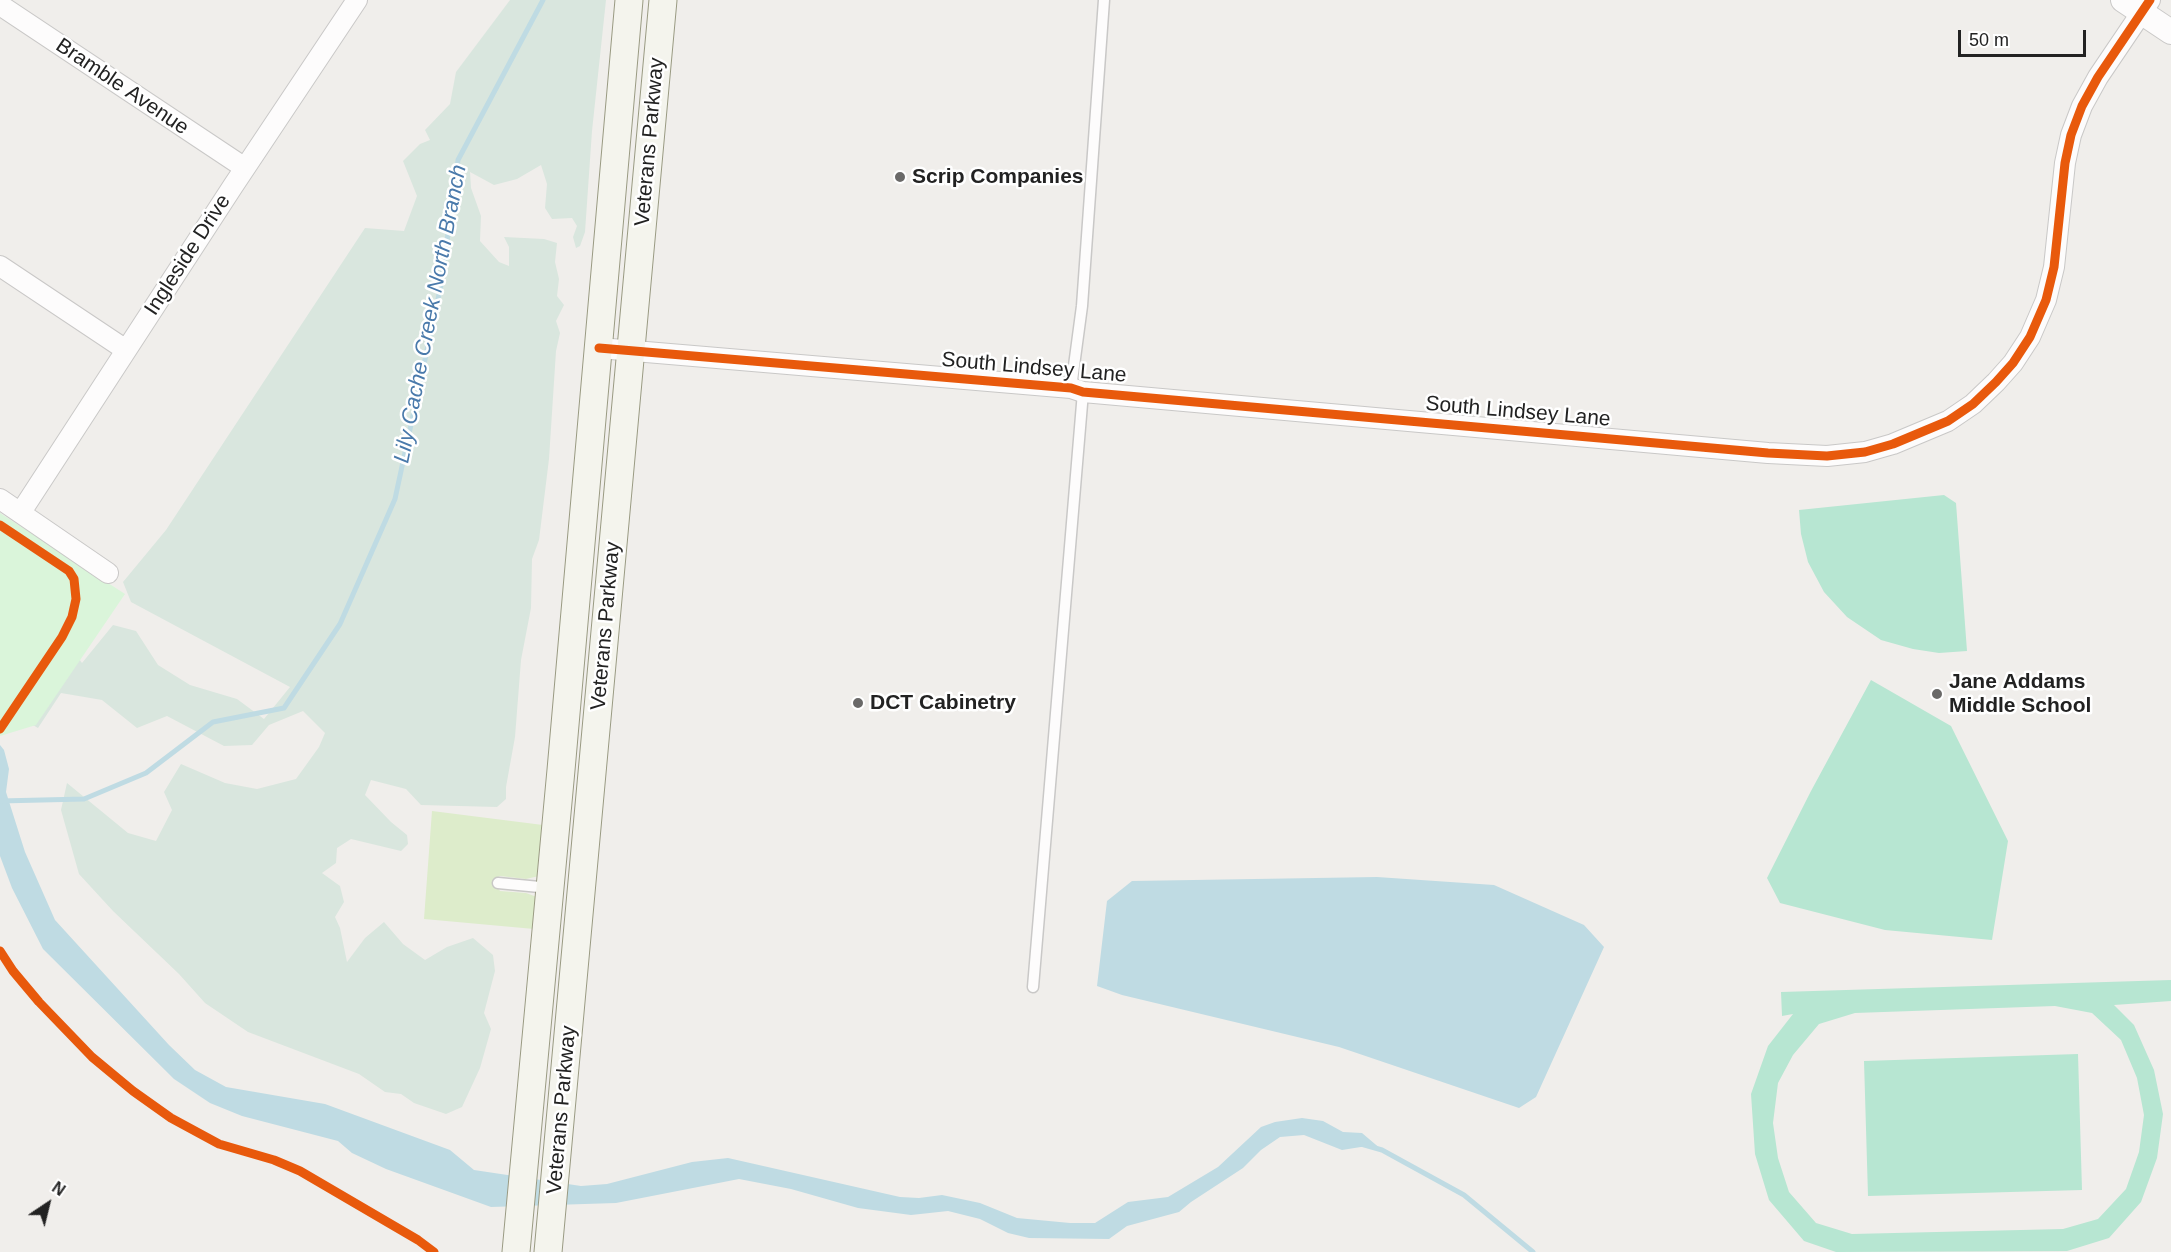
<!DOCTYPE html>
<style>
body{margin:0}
#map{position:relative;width:2171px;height:1252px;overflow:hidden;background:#f0eeeb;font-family:Arial,sans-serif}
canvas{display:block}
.north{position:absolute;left:18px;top:1174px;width:60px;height:60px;-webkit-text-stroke:4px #fff;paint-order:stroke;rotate:35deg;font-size:16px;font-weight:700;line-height:24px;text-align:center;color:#222}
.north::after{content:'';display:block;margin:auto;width:21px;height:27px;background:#222;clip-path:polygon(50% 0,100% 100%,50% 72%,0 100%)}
.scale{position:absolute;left:1958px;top:30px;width:128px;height:27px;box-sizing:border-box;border:3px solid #222;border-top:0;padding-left:8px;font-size:18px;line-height:21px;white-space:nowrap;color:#222;-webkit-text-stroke:4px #fff;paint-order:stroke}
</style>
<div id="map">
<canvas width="2171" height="1252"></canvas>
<div class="north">N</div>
<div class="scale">50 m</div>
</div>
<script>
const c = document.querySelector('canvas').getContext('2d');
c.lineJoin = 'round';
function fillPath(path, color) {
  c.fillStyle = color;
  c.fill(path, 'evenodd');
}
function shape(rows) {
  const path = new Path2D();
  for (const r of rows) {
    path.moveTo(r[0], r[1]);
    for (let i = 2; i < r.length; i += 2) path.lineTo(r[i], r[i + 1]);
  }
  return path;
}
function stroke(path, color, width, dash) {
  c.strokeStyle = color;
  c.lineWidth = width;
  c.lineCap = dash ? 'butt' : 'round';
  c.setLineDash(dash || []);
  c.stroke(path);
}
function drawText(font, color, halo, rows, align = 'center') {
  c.font = font + ' Arial,sans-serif';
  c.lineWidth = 5;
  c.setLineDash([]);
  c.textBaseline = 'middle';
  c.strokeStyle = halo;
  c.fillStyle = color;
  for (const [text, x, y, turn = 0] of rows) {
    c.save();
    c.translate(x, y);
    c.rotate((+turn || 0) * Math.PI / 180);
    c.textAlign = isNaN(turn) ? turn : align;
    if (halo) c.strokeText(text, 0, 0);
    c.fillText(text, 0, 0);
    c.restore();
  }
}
fillPath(shape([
 [432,811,543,825,539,876,526,879,500,876,496,878,496,885,500,891,526,893,537,897,534,929,424,919]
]), '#ddeccb');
fillPath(shape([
 [510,0,606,0,592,131,585,232,580,246,576,248,573,237,577,226,572,218,552,219,545,208,547,184,541,165,517,179,494,185,470,172,471,188,481,216,480,241,499,262,509,266,509,247,504,237,544,239,557,243,555,262,559,279,557,296,564,305,556,321,560,333,556,351,549,459,539,540,532,559,531,608,521,660,515,737,506,787,506,799,497,807,421,805,406,789,371,780,365,795,391,822,407,835,408,844,401,851,351,839,337,848,336,863,322,873,340,886,344,902,335,917,340,928,347,962,365,938,384,922,403,944,425,960,447,947,473,938,493,955,495,971,484,1013,491,1029,480,1068,462,1107,446,1114,414,1103,401,1094,385,1092,359,1074,248,1032,205,1003,179,974,113,911,79,874,61,810,67,783,128,833,156,841,172,810,164,792,181,764,225,783,257,789,296,779,319,747,325,733,303,711,269,725,252,745,224,746,167,716,137,728,102,700,61,693,38,728,17,716,70,647,82,663,113,625,136,631,158,665,190,685,237,699,264,719,290,687,131,602,123,582,166,530,365,228,404,231,417,196,403,161,420,144,430,140,425,130,450,104,456,72]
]), '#d9e6de');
fillPath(shape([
 [0,513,125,594,36,725,0,736]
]), '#daf5da');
fillPath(shape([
 [1944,495,1956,503,1967,651,1939,653,1913,649,1881,640,1847,617,1824,592,1808,562,1801,534,1799,510],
 [1871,680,1951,726,2008,841,1992,940,1885,930,1780,903,1767,878,1811,791],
 [2171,980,2171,1001,2114,1005,2134,1025,2154,1070,2163,1114,2157,1158,2141,1202,2109,1238,2067,1251,1836,1252,1804,1241,1769,1200,1755,1154,1751,1094,1768,1046,1793,1014,1782,1016,1781,992],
 [2055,1006,2092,1013,2121,1040,2137,1078,2144,1115,2139,1152,2126,1189,2098,1219,2063,1229,1852,1234,1816,1223,1789,1192,1778,1158,1773,1123,1778,1083,1793,1055,1819,1024,1855,1013],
 [2078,1054,2082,1190,1868,1196,1864,1061]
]), '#b7e6d2');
fillPath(shape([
 [0,745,4,750,9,769,6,792,25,852,55,920,169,1045,195,1070,226,1087,325,1104,450,1150,474,1170,581,1186,607,1184,692,1162,728,1158,900,1197,919,1198,942,1195,980,1203,1017,1218,1070,1223,1095,1223,1128,1202,1168,1197,1218,1167,1261,1127,1275,1122,1302,1118,1323,1121,1343,1132,1362,1133,1382,1150,1367,1146,1342,1150,1304,1135,1280,1137,1261,1150,1243,1168,1191,1202,1179,1212,1127,1226,1109,1239,1029,1238,1008,1233,980,1219,948,1211,911,1215,858,1208,791,1189,739,1179,616,1203,491,1207,386,1169,352,1153,338,1141,242,1116,210,1103,174,1079,43,949,12,888,0,856],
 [1377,877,1494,885,1584,925,1604,947,1536,1097,1519,1108,1339,1047,1122,995,1097,986,1107,901,1132,881]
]), '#bfdbe3');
stroke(shape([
 [0,801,84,799,146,773,213,722,284,708,340,624,395,499,441,285,458,160,543,0],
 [1361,1144,1382,1150,1464,1195,1533,1252]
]), '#bfdbe3', 5);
const service = shape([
 [1071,388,1082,306,1104,0],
 [498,883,550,888],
 [1033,987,1083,392]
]);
const minor = shape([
 [0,5,245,168],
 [0,266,126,350],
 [599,348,1071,388,1083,392,1768,453,1827,456,1865,452,1893,444,1948,421,1973,404,1996,382,2013,363,2030,337,2046,300,2054,267,2065,163,2071,135,2082,106,2098,77,2150,0],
 [0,499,108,573],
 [21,512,233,186,357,0]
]);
const tertiary = shape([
 [2123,0,2171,32]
]);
const secondary = shape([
 [516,1252,561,770,629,0],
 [548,1252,663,0]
]);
stroke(service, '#c9c8c7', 13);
stroke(minor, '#c9c8c7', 22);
stroke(tertiary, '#c9c8c7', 26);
stroke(secondary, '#999a82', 29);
stroke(service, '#fdfcfc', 10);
stroke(minor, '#fdfcfc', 20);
stroke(tertiary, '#fdfcfc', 24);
stroke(secondary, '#f4f4ed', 27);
stroke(shape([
 [599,348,1071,388,1083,392,1768,453,1827,456,1865,452,1893,444,1948,421,1973,404,1996,382,2013,363,2030,337,2046,300,2054,267,2065,163,2071,135,2082,106,2098,77,2150,0],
 [0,525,69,571,74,579,76,599,72,617,62,637,0,729],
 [0,951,13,971,39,1002,92,1057,133,1091,171,1118,219,1144,274,1160,300,1171,418,1240,434,1252]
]), '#e8590c', 9);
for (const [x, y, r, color] of [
 [900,177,6,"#6a6968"],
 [1937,694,6,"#6a6968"],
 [858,703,6,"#6a6968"]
]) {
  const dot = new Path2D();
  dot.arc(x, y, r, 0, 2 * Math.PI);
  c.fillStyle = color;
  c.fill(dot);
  stroke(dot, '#fff', 2);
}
drawText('21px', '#222', '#fff', [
 ["Bramble Avenue",122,87,34],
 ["Veterans Parkway",650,142,-85],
 ["Ingleside Drive",188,255,-57],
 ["South Lindsey Lane",1034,368,5],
 ["South Lindsey Lane",1518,412,5],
 ["Veterans Parkway",606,626,-85],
 ["Veterans Parkway",562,1110,-85]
]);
drawText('bold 21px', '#222', '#fff', [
 ["Scrip Companies",912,177],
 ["Jane Addams",1949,682],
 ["Middle School",1949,706],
 ["DCT Cabinetry",870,703]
], 'left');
drawText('italic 22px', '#4a7aab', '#fff', [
 ["Lily Cache Creek North Branch",431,314,-79]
]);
</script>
